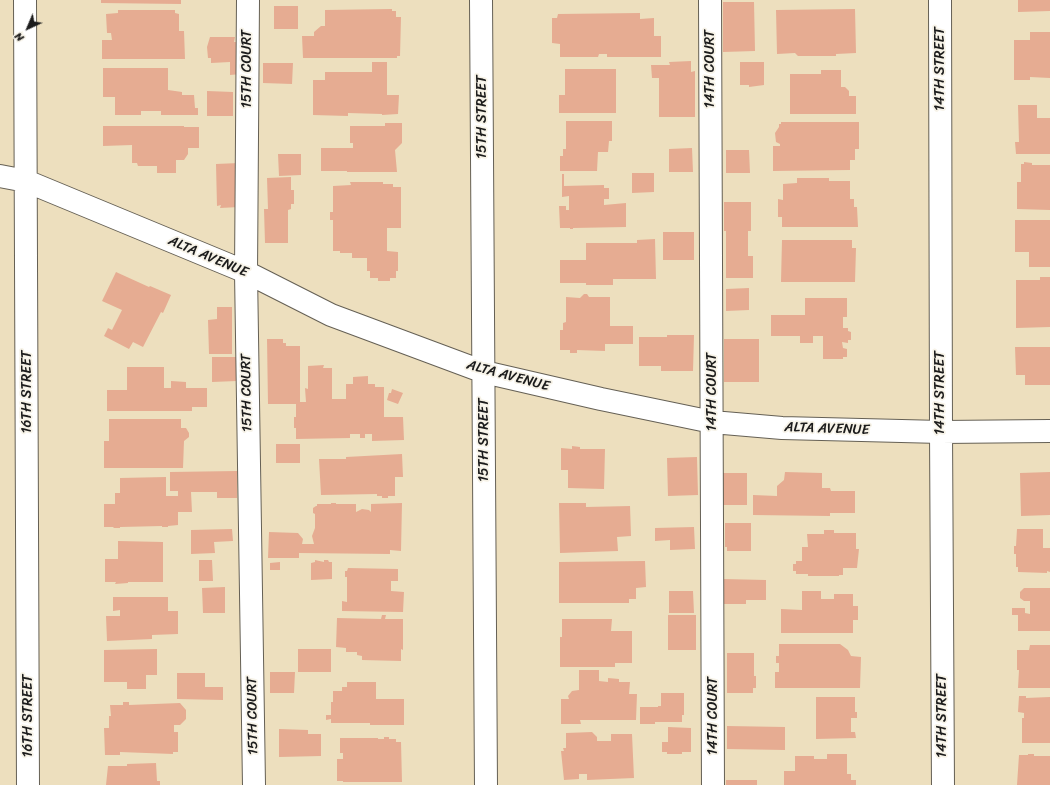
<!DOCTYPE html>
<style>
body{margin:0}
#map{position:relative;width:1050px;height:785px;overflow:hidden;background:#eddfbe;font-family:Sriracha,sans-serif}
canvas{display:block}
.north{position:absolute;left:8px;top:8px;width:40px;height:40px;-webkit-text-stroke:3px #f7f3e8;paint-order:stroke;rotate:224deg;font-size:11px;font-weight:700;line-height:16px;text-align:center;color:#1c1c1c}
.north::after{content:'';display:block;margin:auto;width:14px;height:18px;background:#1c1c1c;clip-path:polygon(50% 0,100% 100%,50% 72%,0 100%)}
</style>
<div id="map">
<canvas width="1050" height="785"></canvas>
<div class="north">N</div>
</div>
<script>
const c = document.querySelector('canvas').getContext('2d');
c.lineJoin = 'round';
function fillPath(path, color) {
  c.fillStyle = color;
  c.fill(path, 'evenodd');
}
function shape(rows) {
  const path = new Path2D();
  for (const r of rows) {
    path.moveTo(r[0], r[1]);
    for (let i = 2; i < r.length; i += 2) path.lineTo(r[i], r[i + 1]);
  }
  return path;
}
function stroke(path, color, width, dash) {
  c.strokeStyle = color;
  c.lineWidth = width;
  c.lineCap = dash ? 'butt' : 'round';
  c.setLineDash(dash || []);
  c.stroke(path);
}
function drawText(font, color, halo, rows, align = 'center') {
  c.font = font + ' Sriracha,sans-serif';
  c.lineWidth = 3.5;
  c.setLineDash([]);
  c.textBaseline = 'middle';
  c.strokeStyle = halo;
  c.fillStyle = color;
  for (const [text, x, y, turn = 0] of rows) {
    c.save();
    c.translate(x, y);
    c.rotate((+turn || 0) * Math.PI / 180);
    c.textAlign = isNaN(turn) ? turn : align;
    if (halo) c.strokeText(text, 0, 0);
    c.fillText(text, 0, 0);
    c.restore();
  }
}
fillPath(shape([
 [101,0,181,0,181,4,101,3],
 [1018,0,1050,0,1050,11,1018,12],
 [723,2,754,2,755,51,723,52],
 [274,6,298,6,298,29,274,29],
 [392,9,392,11,396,11,396,17,401,17,400,56,397,56,397,58,303,58,302,36,314,36,314,32,321,26,325,26,325,10],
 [855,9,856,53,836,54,836,56,798,56,795,53,777,54,776,10],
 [118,10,175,10,175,13,179,14,179,31,184,31,185,59,102,59,102,40,112,40,111,33,107,33,106,14,118,13],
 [640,13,640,19,654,18,654,36,661,36,661,57,607,57,607,54,599,54,598,57,560,57,560,44,552,43,552,18,557,18,558,14],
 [1030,32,1050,32,1050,78,1030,77,1030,80,1014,80,1014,40,1030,40],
 [210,37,235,37,234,42,237,42,236,62,241,62,241,74,230,75,230,62,211,63,211,58,208,58,207,47],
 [691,61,691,72,695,71,695,117,659,117,659,78,652,78,651,65,670,65,669,62],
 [372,62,387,62,387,95,399,95,398,114,382,115,382,114,348,113,348,116,313,115,313,80,325,80,325,72,372,72],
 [740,62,764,62,764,85,749,87,749,85,740,85],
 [263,63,293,63,292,84,263,83],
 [103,68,168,68,168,90,182,92,182,95,194,95,195,108,198,108,198,115,161,115,161,111,141,111,141,115,115,115,115,97,103,97],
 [565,69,616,69,616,113,559,113,559,95,565,95],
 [821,70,841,70,841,87,845,87,849,91,849,96,856,96,856,114,790,114,790,74,821,74],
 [207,91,233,92,233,116,207,116],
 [1018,105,1037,105,1037,118,1050,118,1050,154,1016,154,1015,142,1019,142],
 [566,121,612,121,612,141,609,141,608,152,598,152,597,171,560,171,560,156,563,156,563,149,566,149],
 [781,122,859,122,859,149,855,149,855,160,850,160,850,170,773,171,773,146,780,146,780,144,776,142,775,133,779,127,779,124,781,124],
 [385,123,402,123,402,143,395,150,397,172,347,172,347,171,321,171,321,148,353,148,353,143,350,143,350,126,385,126],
 [103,126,184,126,184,127,199,127,199,148,188,148,188,154,184,160,176,160,176,173,157,173,157,166,138,166,137,163,132,163,132,145,103,146],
 [692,148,693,172,669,172,669,149],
 [726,150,749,150,750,173,726,173],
 [278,154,301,154,301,175,279,176],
 [1024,162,1032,163,1032,165,1050,165,1050,210,1017,209,1017,182,1021,182,1021,164,1024,164],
 [239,163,239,207,220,208,221,205,217,206,216,164],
 [632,173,654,173,654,192,632,193],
 [562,174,564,174,564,186,604,185,604,188,609,188,609,199,604,199,604,205,626,203,626,227,573,228,573,229,570,229,570,228,560,228,559,206,566,206,566,210,569,210,569,196,562,197],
 [291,177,291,190,294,190,294,204,291,204,291,209,288,210,288,243,265,243,264,209,268,209,267,178],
 [797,178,829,178,829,181,850,181,850,199,854,199,854,207,857,207,858,227,782,227,782,217,778,217,778,199,783,200,783,184,797,183],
 [350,182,383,182,383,184,393,184,393,187,401,187,401,228,387,228,387,251,398,252,398,271,396,271,396,278,390,278,390,281,378,281,378,278,370,278,370,271,367,271,367,258,352,258,352,253,340,253,340,251,333,251,333,220,330,220,330,212,333,212,333,186,351,185],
 [724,202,751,202,751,231,748,231,748,256,753,256,753,278,726,278,726,231,724,231],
 [1015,220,1050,220,1050,267,1029,267,1029,252,1015,252],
 [663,232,694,232,694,260,663,260],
 [655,239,656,279,613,279,613,285,586,285,586,283,560,283,560,260,586,260,586,243,637,243,637,240],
 [782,240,852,240,852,248,856,248,855,282,781,282],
 [116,272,149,287,150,286,171,295,163,313,161,312,160,314,143,347,133,342,129,349,104,336,108,328,112,330,122,310,102,301],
 [1040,277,1050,277,1050,327,1016,328,1016,280,1040,280],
 [749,288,749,310,726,311,726,289],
 [584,294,587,294,589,297,610,297,610,326,633,326,633,344,605,344,605,351,577,350,577,353,570,353,570,350,560,350,560,330,563,330,563,323,566,322,566,297,580,298],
 [805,298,847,298,847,317,843,317,843,328,848,328,848,331,851,332,851,340,848,340,848,343,842,342,843,348,847,349,847,357,843,357,843,359,823,359,823,336,813,336,813,343,800,343,800,336,771,336,771,315,805,315],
 [217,307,232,307,232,354,209,354,208,320,217,319],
 [667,335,694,335,693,371,661,371,661,366,639,366,639,337,667,337],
 [267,339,283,339,283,343,286,343,286,346,300,346,300,402,306,402,305,388,308,389,308,366,324,365,323,368,332,368,332,399,346,399,346,384,353,384,353,377,368,376,368,384,375,384,375,387,384,387,384,417,403,417,404,440,372,441,372,434,365,434,365,438,360,438,360,434,350,434,350,438,296,439,296,428,294,428,294,417,296,417,296,404,268,404],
 [724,339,759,339,759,382,724,382],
 [1015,347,1050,347,1050,385,1025,385,1025,375,1016,375],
 [212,357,237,357,237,381,212,382],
 [127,367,164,367,164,388,171,388,171,381,186,382,186,388,207,388,207,407,192,407,192,411,107,411,107,390,127,390],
 [392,389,403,393,398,404,387,400,389,393,391,393],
 [109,419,181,419,181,428,186,428,189,433,189,437,184,441,183,468,104,468,104,441,109,441],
 [276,444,300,444,300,463,276,463],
 [572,446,580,447,580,449,605,449,604,489,568,488,568,470,561,470,561,448,572,449],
 [402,454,403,477,395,477,395,496,388,496,388,498,382,498,382,496,377,496,377,494,321,495,319,459,346,459,346,457],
 [697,457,698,495,668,496,667,458],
 [237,471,237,498,217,498,217,492,191,492,192,512,178,512,178,525,168,526,168,527,162,527,162,526,120,527,120,528,113,528,114,527,104,527,104,504,115,504,115,493,120,493,120,478,166,477,166,496,178,496,178,491,170,491,170,472],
 [785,472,822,473,822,488,830,488,831,491,855,491,855,513,830,513,830,516,753,515,753,495,777,496,777,486,784,480],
 [1050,472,1050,515,1021,516,1020,473],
 [722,473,747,473,747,505,722,505],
 [331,503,336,503,336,504,356,504,356,512,362,509,369,510,371,512,371,504,402,503,401,551,390,550,390,554,299,553,299,558,268,558,269,532,298,533,303,539,302,544,314,544,312,536,315,528,315,514,313,513,313,508,316,506,317,506,317,504,331,504],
 [559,503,586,503,586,507,630,506,631,536,617,537,618,551,560,553],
 [725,523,751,523,751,551,727,551,727,547,725,547],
 [694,527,695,549,670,550,670,540,655,541,655,528],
 [232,529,233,541,214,542,215,553,191,554,191,530],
 [1017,529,1043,529,1043,548,1050,548,1050,572,1047,571,1047,573,1018,572,1018,567,1016,567,1016,554,1014,554,1014,546,1016,546],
 [824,530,834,530,834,533,856,533,856,549,859,549,857,568,843,568,843,575,839,575,839,576,808,576,808,574,796,574,796,571,793,571,793,564,796,564,796,561,802,561,802,547,808,547,807,534,824,534],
 [118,541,163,542,163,582,128,582,128,583,115,584,116,582,105,582,105,559,118,559],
 [199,560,212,560,213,581,199,581],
 [315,560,324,562,324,560,328,560,329,562,332,562,332,579,311,580,311,563,315,562],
 [645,561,646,587,636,588,636,599,629,599,629,603,559,603,559,562],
 [280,562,280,570,270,570,270,563],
 [348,568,398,569,398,581,391,581,391,591,404,592,403,612,342,611,342,601,347,602,347,577,345,577,345,571,347,571],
 [723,579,766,580,766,600,746,600,746,604,723,604],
 [225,587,225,613,203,613,202,588],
 [1024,588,1050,588,1050,631,1018,631,1018,615,1012,615,1012,608,1025,608,1025,613,1030,614,1030,601,1024,601,1020,598,1020,592],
 [669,591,693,591,694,613,669,613],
 [802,591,821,591,821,599,834,599,834,594,853,594,853,606,858,606,858,620,853,620,853,633,781,633,781,609,802,610],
 [113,597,168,597,168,611,178,611,178,634,152,635,152,639,107,641,106,616,120,616,120,610,113,611],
 [382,615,386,615,385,619,403,619,403,650,401,649,401,661,362,660,362,656,357,655,357,652,346,652,346,648,336,647,337,618,381,619],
 [668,615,696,615,696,650,668,650],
 [562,619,612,619,611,631,632,631,632,663,615,663,615,667,560,667,560,637,562,637],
 [779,644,840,644,848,650,851,656,861,657,860,688,775,688,775,672,779,672,779,663,776,663,776,656,779,656],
 [1030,645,1050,645,1050,688,1018,688,1019,670,1017,670,1017,650,1029,650],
 [157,649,157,675,146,675,146,689,127,689,127,682,104,682,104,650],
 [298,649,331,649,331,672,298,672],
 [727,653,754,653,754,676,756,676,756,688,753,688,753,693,727,693],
 [579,670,599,670,599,681,608,682,608,678,619,679,619,682,630,682,629,694,637,694,636,720,580,720,581,724,561,724,561,699,569,699,568,696,572,691,579,690],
 [270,672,295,672,294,693,270,693],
 [177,673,205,673,205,687,223,687,223,700,177,699],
 [347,682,376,682,376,699,404,699,404,725,370,725,370,723,331,723,331,719,326,720,326,715,331,715,331,702,333,702,333,691,342,691,342,687,347,687],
 [661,693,684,693,684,715,682,715,682,722,655,722,655,724,640,724,640,707,658,707,658,706,661,706],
 [1019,696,1026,696,1026,698,1050,697,1050,743,1022,743,1022,718,1024,718,1024,713,1018,712],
 [816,697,855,697,855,712,857,712,857,718,851,718,851,732,855,732,856,738,816,739],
 [123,702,129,702,129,705,180,703,186,710,186,719,180,725,174,725,174,732,178,732,178,752,173,752,173,754,120,752,120,755,105,755,104,728,109,728,109,716,111,716,110,705,123,705],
 [727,726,785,727,785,750,727,749],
 [668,727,691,728,691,752,682,752,682,754,667,754,667,752,662,752,662,742,668,742],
 [279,729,308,730,308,734,321,734,321,756,279,757],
 [592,732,597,737,597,741,611,741,611,734,632,734,634,778,587,780,587,774,579,774,579,779,564,780,561,751,564,751,563,748,566,748,566,733],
 [384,737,389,737,389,739,396,739,396,742,401,742,402,782,343,782,343,781,337,781,337,759,343,759,343,753,340,753,340,738,378,738,378,739,384,739],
 [827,754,847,754,847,774,851,774,851,780,856,780,856,785,784,785,784,771,795,771,795,756,814,756,814,759,827,759],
 [1028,754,1034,754,1034,756,1050,756,1050,785,1017,785,1019,755,1028,755],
 [156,763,157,781,160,781,160,785,106,785,108,766,127,766,127,764],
 [726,780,757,780,757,785,726,785]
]), '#e6ac92');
const minor = shape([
 [25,0,28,785],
 [248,0,246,272,254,785],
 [481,0,486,785],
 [710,0,713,785],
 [940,0,941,432,943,785],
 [0,176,26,181,246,272,331,315,484,372,601,399,712,422,782,428,941,432,1050,431]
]);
stroke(minor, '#656055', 24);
stroke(minor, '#fff', 22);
drawText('14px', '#1c1c1c', '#f7f3e8', [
 ["15TH COURT",247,69,-90],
 ["14TH COURT",710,69,-90],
 ["14TH STREET",940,69,-90],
 ["15TH STREET",482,117,-90],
 ["ALTA AVENUE",208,257,23],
 ["ALTA AVENUE",508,376,15],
 ["16TH STREET",27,392,-90],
 ["14TH COURT",712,392,-90],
 ["15TH COURT",247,393,-91],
 ["14TH STREET",940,393,-90],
 ["ALTA AVENUE",827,429,2],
 ["15TH STREET",484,440,-90],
 ["16TH STREET",28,716,-90],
 ["15TH COURT",253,716,-91],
 ["14TH COURT",713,716,-90],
 ["14TH STREET",942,716,-90]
]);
</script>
